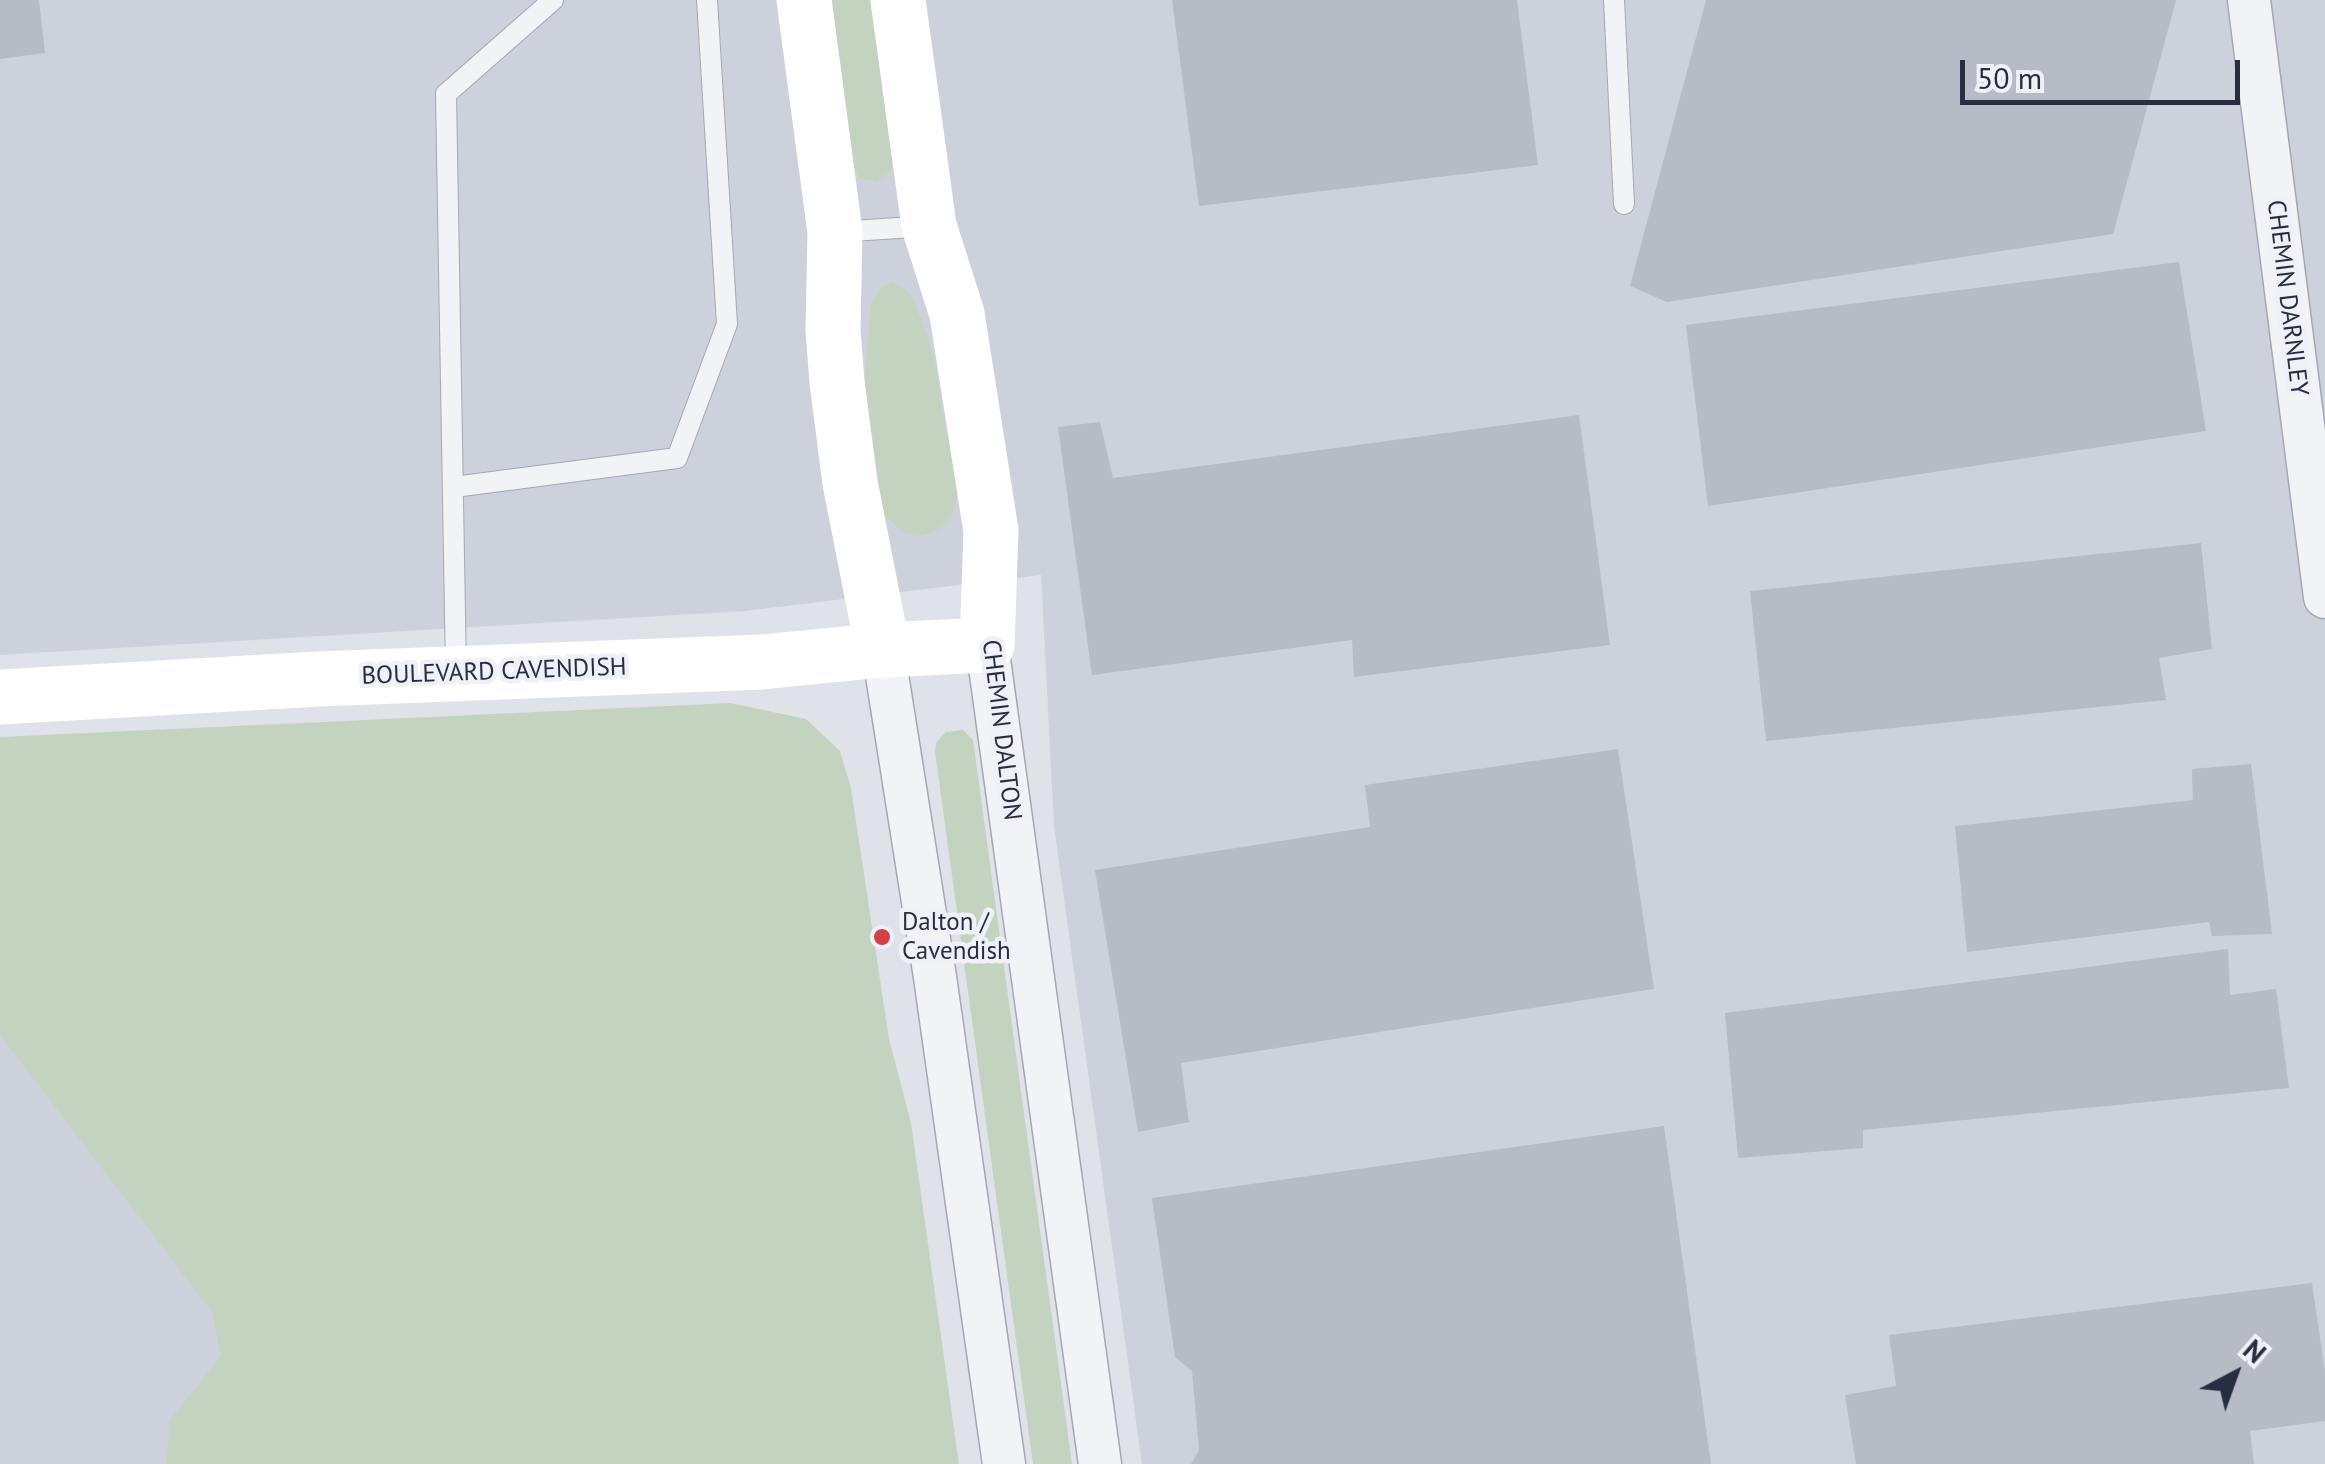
<!DOCTYPE html>
<style>
body{margin:0}
#map{position:relative;width:2325px;height:1464px;overflow:hidden;background:#e0e2e9;font-family:"PT Sans",sans-serif}
canvas{display:block}
.north{position:absolute;left:2185px;top:1324px;width:100px;height:100px;-webkit-text-stroke:8px #eff1f6;paint-order:stroke;rotate:41deg;font-size:28px;font-weight:700;line-height:40px;text-align:center;color:#282e41}
.north::after{content:'';display:block;margin:auto;width:35px;height:45px;background:#282e41;clip-path:polygon(50% 0,100% 100%,50% 72%,0 100%)}
.scale{position:absolute;left:1960px;top:60px;width:280px;height:45px;box-sizing:border-box;border:5px solid #282e41;border-top:0;padding-left:12px;font-size:30px;line-height:35px;white-space:nowrap;color:#282e41;-webkit-text-stroke:8px #eff1f6;paint-order:stroke}
</style>
<div id="map">
<canvas width="2325" height="1464"></canvas>
<div class="north">N</div>
<div class="scale">50 m</div>
</div>
<script>
const c = document.querySelector('canvas').getContext('2d');
c.lineJoin = 'round';
function fillPath(path, color) {
  c.fillStyle = color;
  c.fill(path, 'evenodd');
}
function shape(rows) {
  const path = new Path2D();
  for (const r of rows) {
    path.moveTo(r[0], r[1]);
    for (let i = 2; i < r.length; i += 2) path.lineTo(r[i], r[i + 1]);
  }
  return path;
}
function stroke(path, color, width, dash) {
  c.strokeStyle = color;
  c.lineWidth = width;
  c.lineCap = dash ? 'butt' : 'round';
  c.setLineDash(dash || []);
  c.stroke(path);
}
function drawText(font, color, halo, rows, align = 'center') {
  c.font = font + ' "PT Sans",sans-serif';
  c.lineWidth = 9;
  c.setLineDash([]);
  c.textBaseline = 'middle';
  c.strokeStyle = halo;
  c.fillStyle = color;
  for (const [text, x, y, turn = 0] of rows) {
    c.save();
    c.translate(x, y);
    c.rotate((+turn || 0) * Math.PI / 180);
    c.textAlign = isNaN(turn) ? turn : align;
    if (halo) c.strokeText(text, 0, 0);
    c.fillText(text, 0, 0);
    c.restore();
  }
}
fillPath(shape([
 [0,0,2325,0,2325,1464,1142,1464,1054,826,1041,575,745,611,0,655],
 [0,1025,232,1297,235,1464,0,1464]
]), '#cdd1db');
fillPath(shape([
 [830,0,870,0,893,163,891,171,876,182,859,178,852,163],
 [892,282,907,291,916,305,934,357,957,492,952,517,944,525,932,533,918,536,904,533,884,515,868,407,865,376,871,303,882,286],
 [730,703,806,719,840,751,851,788,889,1039,911,1123,959,1464,166,1464,170,1420,221,1356,212,1312,0,1035,0,737],
 [963,730,973,740,1072,1464,1033,1464,935,752,936,743,946,732]
]), '#c3d3c0');
fillPath(shape([
 [0,0,39,0,45,53,0,59],
 [1172,0,1517,0,1538,165,1199,206],
 [1706,0,2176,0,2113,234,1667,302,1630,286],
 [2179,262,2206,431,1708,506,1686,325],
 [1579,415,1610,645,1354,677,1352,640,1092,675,1058,427,1100,422,1113,478],
 [2201,543,2212,649,2159,658,2166,700,1766,741,1750,591],
 [1618,749,1654,989,1181,1063,1189,1122,1138,1132,1095,870,1370,827,1365,785],
 [2251,764,2272,934,2212,936,2209,922,1967,952,1955,826,2193,800,2192,769],
 [2228,949,2230,995,2276,989,2289,1088,1863,1130,1863,1148,1738,1158,1725,1013],
 [1664,1126,1711,1464,1191,1464,1199,1450,1192,1371,1175,1357,1152,1198],
 [2312,1283,2325,1372,2325,1421,2250,1431,2254,1464,1856,1464,1845,1395,1896,1386,1889,1335]
]), '#b7bbc6');
const service = shape([
 [1614,0,1624,204],
 [837,232,928,226],
 [454,487,677,458,727,324,707,0],
 [456,672,446,94,553,0]
]);
const minor = shape([
 [2249,0,2325,597],
 [987,645,1100,1464],
 [883,650,935,977,1004,1464]
]);
stroke(service, '#a5a8b3', 22);
stroke(minor, '#a5a8b3', 45);
stroke(service, '#f2f3f7', 20);
stroke(minor, '#f2f3f7', 42);
stroke(shape([
 [804,0,835,232,833,330,837,382,850,483,883,650],
 [0,697,318,679,762,662,883,650,987,645,991,531,957,314,929,226,898,0]
]), '#fff', 55);
for (const [x, y, r, color] of [
 [882,937,10,"#d24145"]
]) {
  const dot = new Path2D();
  dot.arc(x, y, r, 0, 2 * Math.PI);
  c.fillStyle = color;
  c.fill(dot);
  stroke(dot, '#eff1f6', 4);
}
drawText('25px', '#282e41', '#eff1f6', [
 ["CHEMIN DARNLEY",2287,298,83],
 ["BOULEVARD CAVENDISH",494,672,-2],
 ["CHEMIN DALTON",1001,730,83]
]);
drawText('25px', '#282e41', '#eff1f6', [
 ["Dalton /",902,923],
 ["Cavendish",902,952]
], 'left');
</script>
